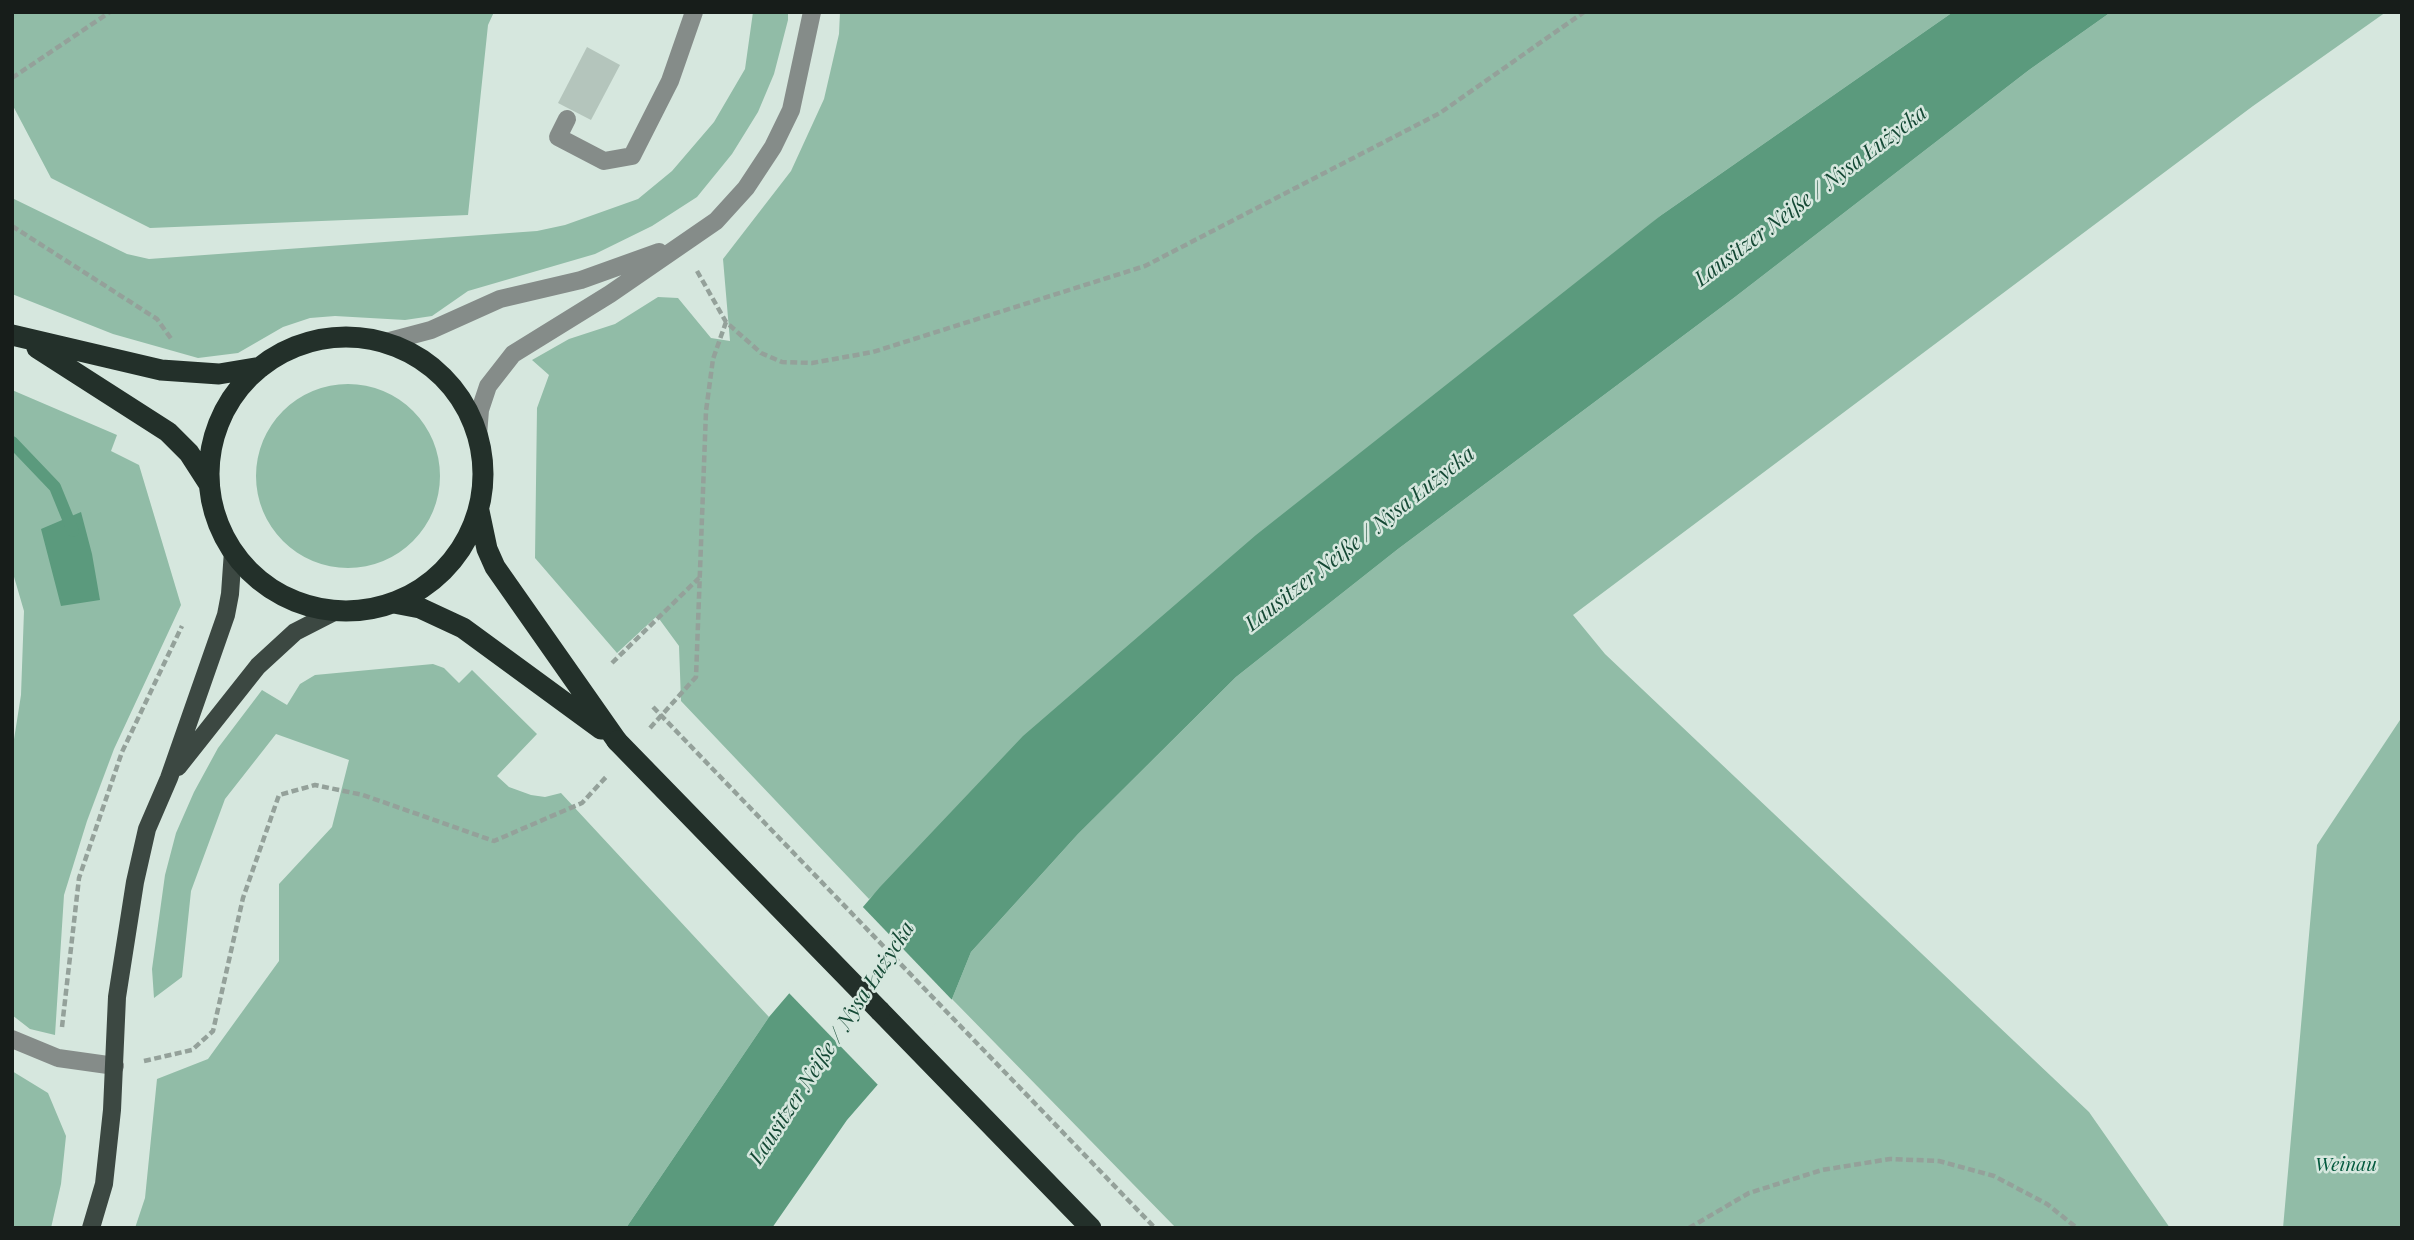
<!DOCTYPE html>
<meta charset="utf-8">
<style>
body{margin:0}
#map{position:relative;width:2414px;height:1240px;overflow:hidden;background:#d6e7de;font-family:"Playfair Display",serif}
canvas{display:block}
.frame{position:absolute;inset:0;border:14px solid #171d1a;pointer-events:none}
</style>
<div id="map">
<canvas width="2414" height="1240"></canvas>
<div class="frame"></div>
</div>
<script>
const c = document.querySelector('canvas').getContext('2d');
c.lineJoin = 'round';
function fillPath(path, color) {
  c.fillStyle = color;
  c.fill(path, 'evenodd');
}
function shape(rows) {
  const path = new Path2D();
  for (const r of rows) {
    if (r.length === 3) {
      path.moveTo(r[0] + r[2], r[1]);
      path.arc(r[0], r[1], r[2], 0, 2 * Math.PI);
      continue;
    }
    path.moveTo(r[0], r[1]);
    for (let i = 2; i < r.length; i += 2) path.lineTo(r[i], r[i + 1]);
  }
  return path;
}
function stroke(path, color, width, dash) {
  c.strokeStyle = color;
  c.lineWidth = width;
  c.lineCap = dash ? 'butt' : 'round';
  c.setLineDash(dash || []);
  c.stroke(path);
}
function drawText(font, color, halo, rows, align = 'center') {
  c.font = font + ' "Playfair Display",serif';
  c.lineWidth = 5;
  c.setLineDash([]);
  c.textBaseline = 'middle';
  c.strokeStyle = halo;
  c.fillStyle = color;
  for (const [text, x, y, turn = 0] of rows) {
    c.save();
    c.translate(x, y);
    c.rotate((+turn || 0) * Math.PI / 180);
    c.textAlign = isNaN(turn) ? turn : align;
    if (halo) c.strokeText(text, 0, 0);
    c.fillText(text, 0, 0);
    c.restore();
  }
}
fillPath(shape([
 [12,12,494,12,488,25,468,215,150,228,51,178,12,104],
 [753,12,788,12,788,20,774,74,758,112,732,154,697,197,652,226,595,254,468,291,432,316,405,320,335,316,310,318,283,327,238,353,198,358,113,334,12,294,12,198,127,254,149,259,537,231,565,225,638,199,672,171,714,122,745,69],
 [840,12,1953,12,1660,216,869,899,681,701,679,646,657,616,617,653,535,558,537,408,549,375,532,360,569,339,615,324,658,297,678,298,711,338,730,341,723,259,791,171,824,99,839,34],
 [2111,12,2386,12,2253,106,1573,615,1605,654,2089,1112,2170,1228,1176,1228,952,999,971,952,1078,834,1236,677,1398,549,1735,297,2029,70],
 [348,476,92],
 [12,390,117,435,111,451,139,465,181,605,114,749,87,821,64,895,55,1035,30,1029,12,1015,12,752,21,695,24,611,12,570],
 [433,664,444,668,459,683,472,670,537,734,497,776,509,787,531,795,545,797,561,793,769,1017,626,1228,135,1228,145,1198,157,1079,208,1059,279,961,279,884,332,827,349,760,276,734,225,799,191,891,182,977,154,998,152,969,165,875,176,833,194,792,218,748,262,690,287,705,300,684,315,675],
 [2402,717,2402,1228,2283,1228,2317,845],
 [12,1071,48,1093,66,1136,61,1184,51,1228,12,1228]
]), '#91bca7');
fillPath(shape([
 [1953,12,2111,12,2029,70,1735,297,1398,549,1236,677,1078,834,971,952,952,999,847,1120,772,1228,626,1228,769,1017,880,887,1023,736,1256,535,1660,216],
 [81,512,92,554,100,600,61,606,41,529]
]), '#5b9a7d');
fillPath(shape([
 [860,904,954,1002,880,1087,787,991]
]), '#d6e7de');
stroke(shape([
 [12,442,55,487,73,531]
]), '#5b9a7d', 12);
fillPath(shape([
 [587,47,620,65,591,120,558,103]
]), '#b4c5bc');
stroke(shape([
 [12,78,110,12],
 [12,226,157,319,172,340],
 [697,271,726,322,761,353,782,362,812,363,873,352,1145,266,1440,113,1584,12],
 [612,663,699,578],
 [650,728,696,677,706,411,713,359,726,322],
 [62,1027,79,878,122,752,182,626],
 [144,1061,192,1050,213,1031,243,898,279,795,315,785,363,795,494,841,582,803,606,777],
 [1689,1228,1749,1193,1822,1170,1890,1159,1939,1161,1994,1176,2047,1204,2077,1228]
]), '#94a19a', 4.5, [7, 3.5]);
stroke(shape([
 [567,119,558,137,604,161,632,156,670,81,694,12],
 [382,343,431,330,500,299,581,280,659,252],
 [478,435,480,410,488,386,513,354,610,294,716,221,746,188,773,147,791,110,812,12],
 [12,1039,58,1058,115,1066]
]), '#858c89', 18);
stroke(shape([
 [178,767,258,666,295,632,336,611],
 [91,1228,104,1184,112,1110,117,997,135,882,147,829,169,778,226,615,230,594,233,551]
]), '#3c4842', 18);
stroke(shape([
 [12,335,161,370,219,374,261,367],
 [346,474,137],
 [37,348,168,432,189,453,209,484],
 [479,511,487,549,495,567,617,741],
 [394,603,420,608,463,628,601,729],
 [880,1011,1091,1228]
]), '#23302a', 21);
stroke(shape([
 [653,707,1155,1228]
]), '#94a19a', 4.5, [7, 3.5]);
stroke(shape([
 [617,741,880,1011]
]), '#23302a', 21);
drawText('italic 19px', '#045a3e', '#d6e7de', [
 ["Weinau",2346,1165]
]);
drawText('italic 21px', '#144834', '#d6e7de', [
 ["Lausitzer Neiße / Nysa Łużycka",1811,196,-37],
 ["Lausitzer Neiße / Nysa Łużycka",1360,539,-38],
 ["Lausitzer Neiße / Nysa Łużycka",832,1043,-57]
]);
</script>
